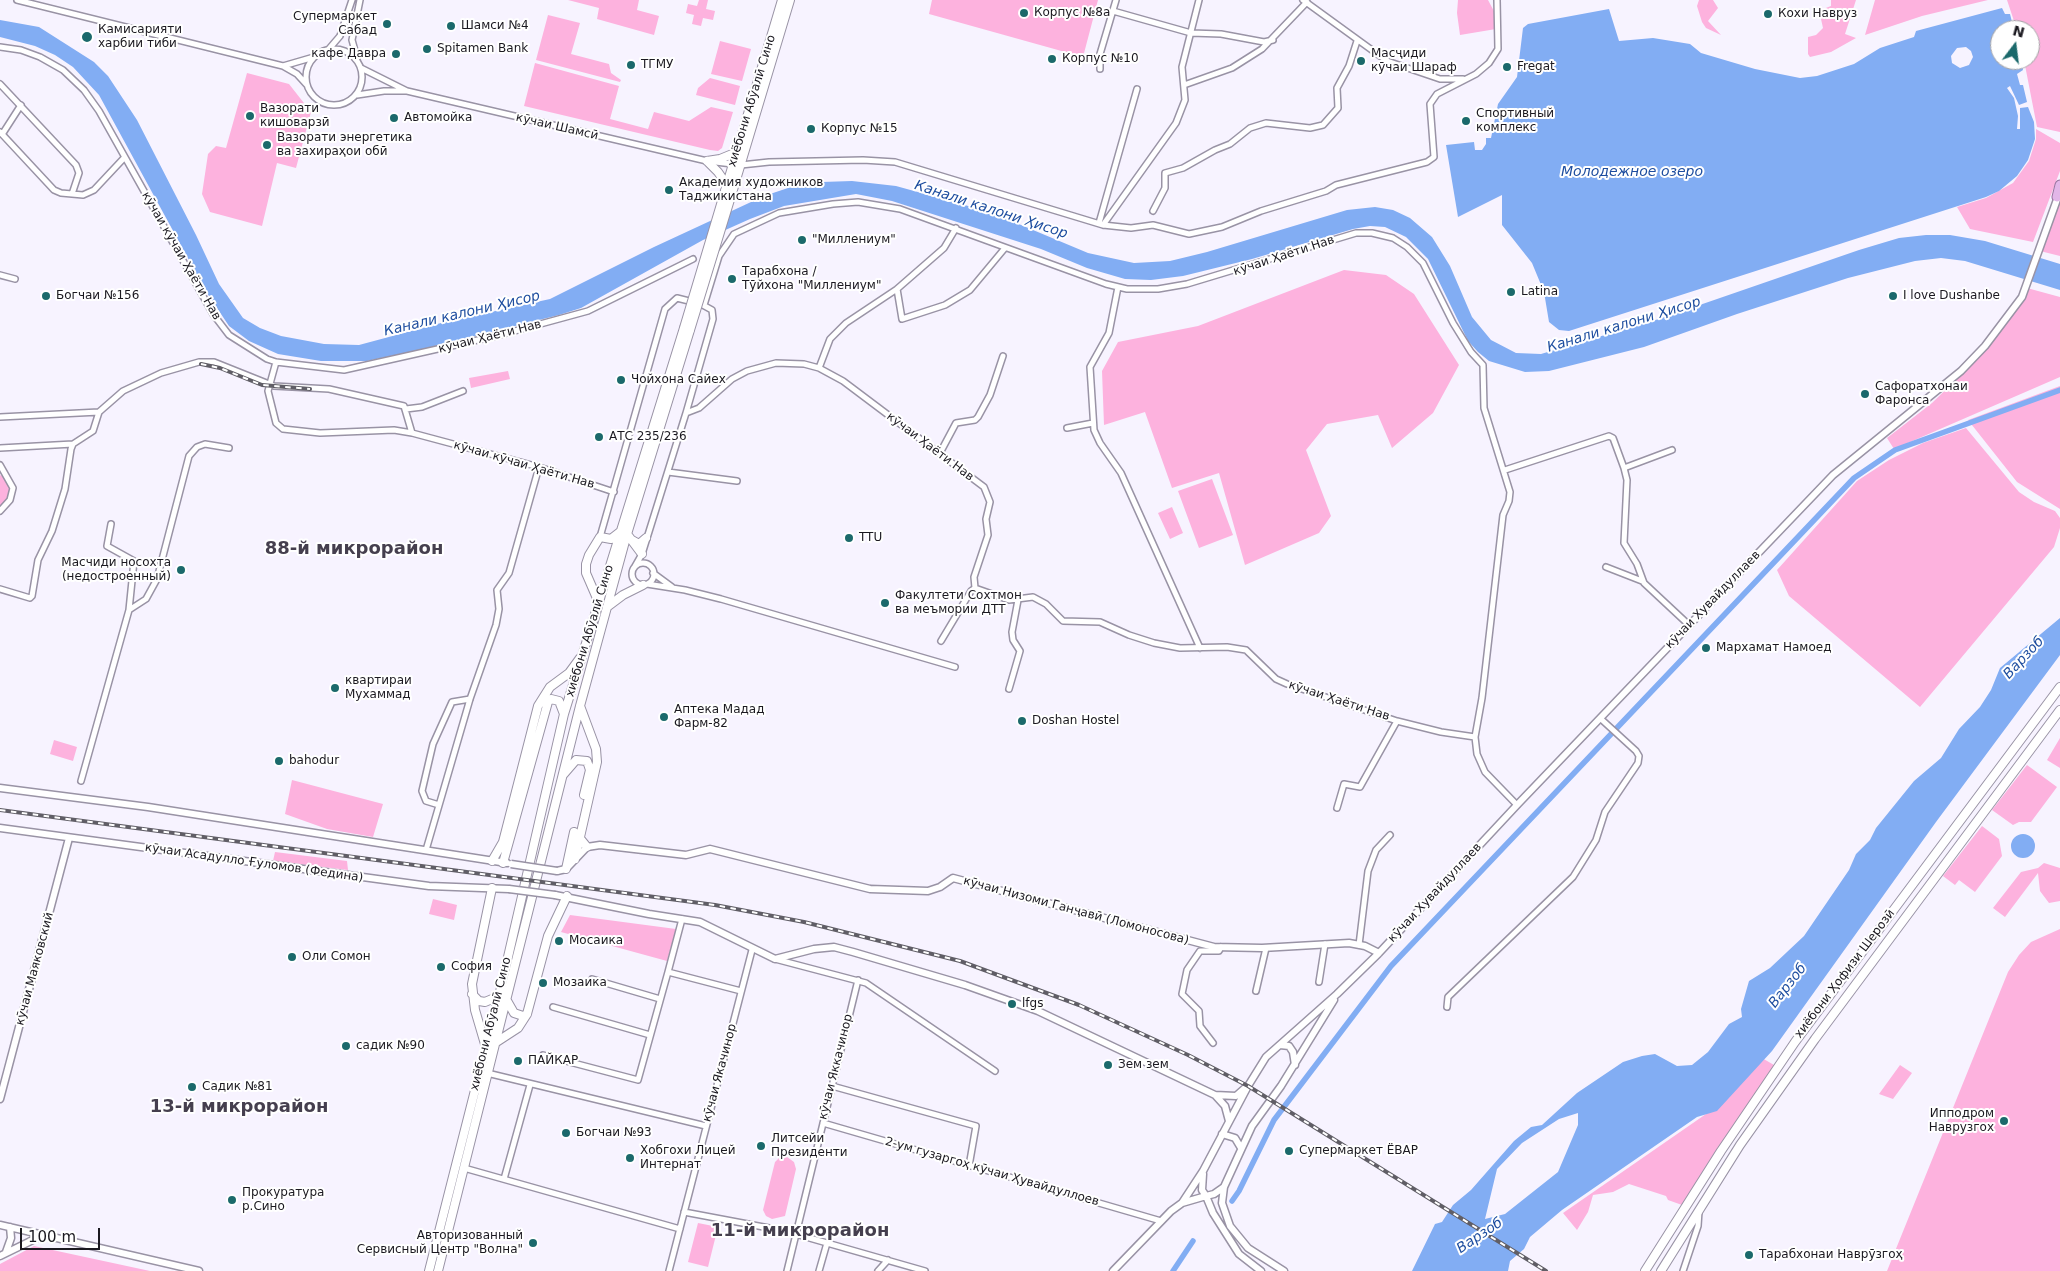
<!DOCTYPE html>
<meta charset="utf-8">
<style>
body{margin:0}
#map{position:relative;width:2060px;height:1271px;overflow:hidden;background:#f7f3ff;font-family:"DejaVu Sans",sans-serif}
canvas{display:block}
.north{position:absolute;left:1990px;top:20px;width:50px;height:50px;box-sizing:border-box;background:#fff;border:1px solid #a4a3a6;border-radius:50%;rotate:15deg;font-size:14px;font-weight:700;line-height:20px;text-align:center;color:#1b1920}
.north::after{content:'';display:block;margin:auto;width:18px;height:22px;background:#1b696b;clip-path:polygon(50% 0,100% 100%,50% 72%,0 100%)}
.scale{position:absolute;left:20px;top:1228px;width:80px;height:22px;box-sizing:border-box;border:2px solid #1b1920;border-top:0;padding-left:6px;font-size:15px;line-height:18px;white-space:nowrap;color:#1b1920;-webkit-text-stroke:4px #fff;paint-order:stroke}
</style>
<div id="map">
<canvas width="2060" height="1271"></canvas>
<div class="north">N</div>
<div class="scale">100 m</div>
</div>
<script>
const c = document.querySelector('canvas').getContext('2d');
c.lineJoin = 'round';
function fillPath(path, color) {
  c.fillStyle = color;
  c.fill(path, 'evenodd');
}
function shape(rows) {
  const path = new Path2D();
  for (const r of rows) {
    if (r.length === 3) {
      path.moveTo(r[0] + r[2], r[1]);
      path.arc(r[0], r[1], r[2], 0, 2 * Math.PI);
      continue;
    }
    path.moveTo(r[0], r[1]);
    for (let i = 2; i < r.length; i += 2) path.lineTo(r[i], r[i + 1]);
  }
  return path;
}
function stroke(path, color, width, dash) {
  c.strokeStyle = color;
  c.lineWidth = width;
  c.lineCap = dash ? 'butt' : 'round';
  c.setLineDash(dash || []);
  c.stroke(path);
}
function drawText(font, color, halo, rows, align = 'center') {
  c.font = font + ' "DejaVu Sans",sans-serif';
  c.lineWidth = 4;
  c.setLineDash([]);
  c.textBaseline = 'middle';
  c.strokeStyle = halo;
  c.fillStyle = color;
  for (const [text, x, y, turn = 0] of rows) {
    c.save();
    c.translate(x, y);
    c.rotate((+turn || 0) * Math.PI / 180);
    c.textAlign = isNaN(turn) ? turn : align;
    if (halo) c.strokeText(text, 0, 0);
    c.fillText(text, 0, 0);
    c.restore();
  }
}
fillPath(shape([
 [568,0,639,0,637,10,659,16,654,35,597,19,599,8],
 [699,0,708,0,706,9,715,11,713,20,703,18,701,26,692,24,694,15,686,13,688,4,697,6],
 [932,0,1098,0,1083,57,929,14],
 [1458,0,1488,0,1496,15,1496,29,1460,35,1457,13],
 [1699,0,1713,0,1718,8,1708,21,1721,35,1706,28,1702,22,1697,6],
 [1831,0,1856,0,1845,34,1856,38,1831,52,1810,57,1808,54,1808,37,1816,35,1823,28,1821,19,1817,16,1818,11,1831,6],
 [1875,0,1988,0,1922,16,1865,35],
 [2007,0,2060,0,2060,132,2037,127,2024,60,2030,60,2030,30,2017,30],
 [548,15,580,23,571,54,609,64,611,73,621,80,620,82,536,60],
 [720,41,751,49,742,81,711,74],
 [535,63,619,86,610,119,648,129,654,112,689,121,711,107,733,112,722,148,718,151,710,150,524,106],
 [247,73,289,84,311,112,296,168,277,163,262,226,210,212,202,194,208,154,216,146,226,148],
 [710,78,740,86,735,105,696,95,698,88],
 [2036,129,2060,143,2060,171,2033,242,1970,229,1957,207,1986,198,2013,183,2029,161,2036,139],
 [2060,197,2060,256,2040,251],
 [1344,270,1386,275,1414,294,1459,365,1433,413,1392,448,1378,415,1327,424,1306,450,1331,516,1319,533,1245,565,1219,473,1172,488,1145,412,1104,425,1102,371,1118,342,1198,326],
 [2027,288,2060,297,2060,377,1894,449,1887,438,1932,403,1966,370],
 [508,371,510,379,471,388,469,378],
 [2060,386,2060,509,2017,482,1968,420],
 [1966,428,2019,492,2034,502,2055,511,2060,518,2060,528,2054,547,1920,707,1789,596,1777,570,1857,481,1889,460,1923,443],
 [0,475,4,477,11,490,7,505,0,510],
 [1212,479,1233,535,1199,548,1178,491],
 [1172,507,1183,533,1170,539,1158,513],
 [2060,738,2060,768,2047,760],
 [54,740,77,747,73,761,50,754],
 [2027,765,2057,787,2031,822,2019,822,2013,825,1992,810],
 [292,780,383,804,373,837,327,829,285,814],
 [1982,826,1999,839,2002,856,1975,892,1959,880,1955,885,1943,876],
 [275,852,347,861,348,870,273,861],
 [2044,863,2060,868,2060,901,2049,903,2040,891,2038,873,2005,917,1993,908,2021,872,2038,868],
 [433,899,457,905,454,920,429,914],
 [570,915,676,929,667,961,561,932],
 [2060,929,2060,1271,1887,1271,2008,972,2019,955,2031,942],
 [1762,1058,1774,1065,1682,1205,1668,1200,1666,1196,1629,1184,1613,1192,1593,1195,1588,1212,1577,1230,1563,1213,1719,1105],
 [1900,1065,1912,1073,1893,1099,1879,1094],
 [780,1157,787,1157,794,1162,796,1169,785,1216,772,1219,766,1216,763,1210,775,1162],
 [698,1223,718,1227,708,1267,688,1262],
 [34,1246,150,1271,0,1271,0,1264]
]), '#fdb2de');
fillPath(shape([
 [2002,8,2005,14,2010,14,2014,30,2000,30,2000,60,2021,60,2023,70,2017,74,2020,85,2023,85,2027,102,2019,105,2010,86,2007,88,2014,98,2018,116,2017,129,2020,129,2020,108,2028,107,2034,122,2035,139,2028,160,2017,176,1999,191,1986,197,1569,331,1559,330,1549,322,1544,292,1532,263,1502,225,1502,195,1458,217,1446,145,1474,142,1475,150,1482,150,1486,144,1486,138,1491,138,1498,104,1517,77,1523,28,1528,24,1609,9,1619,41,1653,38,1690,44,1701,53,1755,69,1800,78,1817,76,1854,64,1880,48,1914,37,1916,31],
 [1966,47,1971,51,1973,57,1969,65,1960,68,1952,63,1951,56,1957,48],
 [0,20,39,27,94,62,108,76,137,120,196,235,219,284,243,318,260,328,281,336,324,344,359,345,441,323,550,299,654,247,764,196,794,186,822,182,852,181,896,186,990,212,1088,253,1134,263,1170,261,1207,252,1347,210,1375,207,1393,210,1410,218,1432,237,1450,266,1472,317,1491,340,1516,353,1541,354,1662,318,1859,250,1899,238,1926,235,1950,235,1985,241,2060,264,2060,290,1965,261,1941,258,1915,261,1848,278,1737,314,1644,347,1549,371,1525,372,1489,361,1478,352,1468,341,1428,259,1406,237,1385,227,1370,226,1353,229,1252,259,1183,276,1151,280,1125,279,1087,268,1041,249,892,201,856,194,784,206,750,219,703,240,581,308,559,315,419,350,367,361,321,361,278,354,249,341,229,326,207,293,99,95,73,67,55,55,35,46,0,37],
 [2060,618,2060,655,1936,822,1772,1051,1717,1111,1697,1117,1562,1210,1530,1237,1524,1249,1510,1261,1508,1271,1412,1271,1435,1224,1442,1222,1453,1205,1471,1190,1514,1141,1531,1127,1542,1125,1577,1093,1623,1062,1642,1056,1655,1054,1677,1066,1692,1065,1708,1052,1729,1024,1742,1017,1741,1009,1749,981,1770,968,1804,936,1849,870,1856,854,1870,840,1876,828,1914,781,1941,758,1959,729,1980,707,1991,690,2000,668],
 [1578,1113,1578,1125,1558,1172,1505,1214,1485,1219,1497,1169,1522,1143,1559,1119],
 [2023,846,12]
]), '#82adf3');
stroke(shape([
 [1232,1201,1239,1191,1274,1120,1391,966,1854,478,1895,450,2060,390],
 [1173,1271,1193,1241]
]), '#82adf3', 5.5);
const minor = shape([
 [17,0,283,66,297,74,307,85],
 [1303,0,1387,61,1440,79,1463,79],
 [1113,11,1191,33,1221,34,1264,42,1273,40],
 [0,47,21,50,40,57,63,70,84,90,99,111,213,314,229,335,267,359,276,362,268,391,276,423,283,429,320,433,394,430,412,433,539,467,614,492],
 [334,77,28],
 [328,50,340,36,352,0],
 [357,58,352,40,360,0],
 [283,66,314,57],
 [361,68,407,91,707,161,741,165,769,162,863,160,895,162,1103,225,1131,228,1153,225,1189,234,1222,227,1261,211,1326,191,1336,185,1427,162,1434,157,1430,104,1437,94,1476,74,1489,63,1498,49,1497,0],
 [1100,69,1100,54,1116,0],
 [0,84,76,165,79,173,72,194],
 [1184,85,1232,68,1262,49,1307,2],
 [357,95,384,91,406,91],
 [0,132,54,190,61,193,83,195,94,190,124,158],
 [3,133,21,105],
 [1153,211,1165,188,1165,173,1183,168,1215,150,1230,144,1250,128,1266,123,1310,128,1323,125,1338,108,1337,88,1349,66,1357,41],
 [1099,223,1137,89],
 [1103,225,1176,123,1185,100,1182,67,1199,0],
 [0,275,15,279],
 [1118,287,1109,333,1090,367,1094,430,1100,443,1121,473,1200,648],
 [897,289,944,248,956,228],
 [704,305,719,256,734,234,779,213,833,204,858,202,900,209,1106,284,1127,289,1158,289,1187,284,1356,233,1372,233,1393,238,1407,247,1423,263,1453,323,1471,352,1483,365,1484,408,1510,492,1509,501,1503,515,1482,698,1475,737],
 [276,362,344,370,500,335,588,311,693,259],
 [819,368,830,339,846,323,897,289,902,319,945,305,970,290,1005,248],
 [406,409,422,407,463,391],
 [99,412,123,391,161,373,199,362,214,362,274,386,329,389,404,406,412,433],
 [686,413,713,319,712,310,701,304],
 [0,417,99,412],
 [1067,428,1093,423],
 [0,448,73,444],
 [1672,450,1624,468,1627,480,1624,543,1637,564,1644,583,1689,625],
 [940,453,956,423,975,420,978,417,990,395,1003,356],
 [0,465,13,488,10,500,0,511],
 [1505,470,1609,436,1613,438,1624,468],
 [668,472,737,481],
 [111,524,107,546,134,561,129,610],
 [600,537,665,309,677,298,693,302],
 [643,574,11],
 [1606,567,1642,581],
 [634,568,642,554,686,413,699,408,732,379,747,371,776,363,804,364,819,368,843,381,984,487,990,502,986,519,988,535,974,577,975,588,1009,600,1033,597,1046,604,1063,621,1100,622,1129,635,1154,643,1180,648,1227,647,1246,650,1276,679,1287,684,1397,721,1441,732,1475,737,1477,754,1485,772,1517,805],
 [653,573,672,587],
 [647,584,685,590,721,599,955,667],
 [0,589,30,598,32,596,38,560,52,531,65,489,71,449,73,444,93,431,99,412],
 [941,641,971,591,975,588],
 [1009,689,1020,651,1013,640,1012,632,1018,600],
 [81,781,129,610,146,599,157,579,189,456,197,447,205,444,229,448],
 [439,805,426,801,422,791,433,744,452,702,470,699],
 [1337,808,1344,784,1360,787,1397,721],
 [426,850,470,699,496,625,499,609,497,590,509,573,539,467],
 [1359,945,1368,871,1376,850,1390,835],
 [775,959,866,983,995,1071],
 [668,972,682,919],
 [592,979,660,999],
 [1319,982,1325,944],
 [1256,991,1266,948],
 [553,1007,650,1035],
 [1447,1007,1448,997,1573,877,1596,840,1605,812,1638,763,1639,756,1636,751,1601,719],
 [1213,1043,1200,1026,1199,1011,1182,994,1187,970,1200,951,1219,951,1221,947],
 [543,1055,638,1080,668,972,741,991],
 [487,1073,706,1126],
 [832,1086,976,1126,969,1166],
 [823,1123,1161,1221],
 [464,1168,680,1229],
 [504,1179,530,1085],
 [684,1212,785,1231,925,1271],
 [669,1271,752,950],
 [787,1271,858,980],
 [819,1271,827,1243],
 [878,1271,888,1260],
 [1683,1271,1698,1226,1699,1211]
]);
const tertiary = shape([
 [0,788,148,807,507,863],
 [0,828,429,886,509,889],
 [557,871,566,869,587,847,600,845,686,855,710,849,870,889,928,891,940,887,953,878,1214,947,1262,948,1349,943,1365,946,1379,953],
 [555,895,649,914,700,922,775,959,814,949,834,947,853,952,965,985,1038,1011,1215,1095,1236,1096,1245,1088],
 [1280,1045,1289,1046,1293,1052,1295,1065],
 [1215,1095,1225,1106,1229,1121],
 [0,1099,69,838],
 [1222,1134,1235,1138,1241,1148],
 [1203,1174,1202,1190,1206,1196,1214,1194,1224,1187,1252,1126,1281,1086,1334,1000],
 [1224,1187,1222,1203,1230,1226,1248,1248,1284,1271],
 [1182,1203,1203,1171,1248,1086,1266,1057,1337,994,1379,953,1517,805,1833,475,1961,371,1985,346,2022,297,2059,194],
 [0,1225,199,1271],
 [6,1252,11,1238,10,1227],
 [0,1256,43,1235],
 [1113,1271,1171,1211,1182,1203,1206,1196,1213,1213,1239,1254,1261,1271]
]);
const secondary = shape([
 [707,161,718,172,727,185],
 [707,161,720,159,737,152],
 [725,191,782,0],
 [732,193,790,0],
 [627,534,642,554],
 [632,540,639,544,646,538],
 [599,603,586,573,586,564,589,555,600,537,611,539,620,532],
 [607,607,623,595,643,585],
 [563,775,576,760,587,761,590,770,584,795],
 [578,836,587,847],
 [575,859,597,762,596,749,580,706],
 [492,861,503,842,538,706,550,687,569,673,580,658],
 [503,863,548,702,551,699,559,701,564,714],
 [566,869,574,832],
 [472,994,479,1001,485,1002,499,996],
 [506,999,514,1013,523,1016,527,1014],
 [495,1043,518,1028,527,1014,548,936,567,896],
 [485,1044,475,1010,472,984,492,888],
 [429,1271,499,996,564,714,684,328],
 [438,1271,580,706,627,534,690,330],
 [1645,1271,1721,1151,1795,1042,2060,687],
 [1661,1271,1740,1145,1815,1039,2060,710]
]);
const trunk = shape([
 [2057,197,2060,185]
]);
stroke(minor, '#9993a5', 8);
stroke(tertiary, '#9993a5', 9);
stroke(secondary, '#9993a5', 10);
stroke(trunk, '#98739f', 11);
stroke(minor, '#fff', 5);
stroke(tertiary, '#fff', 6);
stroke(secondary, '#fff', 8);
stroke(trunk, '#e2b6e8', 9);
const rail = shape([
 [201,364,220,368,262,385,310,389],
 [0,810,715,905,804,922,960,961,1079,1005,1188,1055,1248,1086,1546,1271]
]);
stroke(rail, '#605e66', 4);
stroke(rail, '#fff', 2, [5.5]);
const tertiaryBridge = shape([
 [511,864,557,871],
 [509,889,555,895]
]);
const secondaryBridge = shape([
 [684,328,725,191],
 [690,330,732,193]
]);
stroke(tertiaryBridge, '#9993a5', 9, []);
stroke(secondaryBridge, '#9993a5', 10, []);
stroke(tertiaryBridge, '#fff', 6);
stroke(secondaryBridge, '#fff', 8);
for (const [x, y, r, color] of [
 [1024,13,5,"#1b696b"],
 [1768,14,5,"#1b696b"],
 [387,24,5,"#1b696b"],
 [451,26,5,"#1b696b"],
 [87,37,6,"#1b696b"],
 [427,49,5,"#1b696b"],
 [396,54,5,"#1b696b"],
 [1052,59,5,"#1b696b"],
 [1361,61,5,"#1b696b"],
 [631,65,5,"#1b696b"],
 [1507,67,5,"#1b696b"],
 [250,116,5,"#1b696b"],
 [394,118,5,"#1b696b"],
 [1466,121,5,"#1b696b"],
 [811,129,5,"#1b696b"],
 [267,145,5,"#1b696b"],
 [669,190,5,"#1b696b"],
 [802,240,5,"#1b696b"],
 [732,279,5,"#1b696b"],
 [1511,292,5,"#1b696b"],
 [46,296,5,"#1b696b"],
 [1893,296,5,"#1b696b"],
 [621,380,5,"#1b696b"],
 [1865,394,5,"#1b696b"],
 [599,437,5,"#1b696b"],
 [849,538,5,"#1b696b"],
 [181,570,5,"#1b696b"],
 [885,603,5,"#1b696b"],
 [1706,648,5,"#1b696b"],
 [335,688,5,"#1b696b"],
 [664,717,5,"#1b696b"],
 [1022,721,5,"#1b696b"],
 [279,761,5,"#1b696b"],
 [559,941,5,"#1b696b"],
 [292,957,5,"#1b696b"],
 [441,967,5,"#1b696b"],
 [543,983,5,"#1b696b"],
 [1012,1004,5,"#1b696b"],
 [346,1046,5,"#1b696b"],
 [518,1061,5,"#1b696b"],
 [1108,1065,5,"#1b696b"],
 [192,1087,5,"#1b696b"],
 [2004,1121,5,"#1b696b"],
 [566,1133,5,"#1b696b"],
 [761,1146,5,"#1b696b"],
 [1289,1151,5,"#1b696b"],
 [630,1158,5,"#1b696b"],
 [232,1200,5,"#1b696b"],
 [533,1243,5,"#1b696b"],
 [1749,1255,5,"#1b696b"]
]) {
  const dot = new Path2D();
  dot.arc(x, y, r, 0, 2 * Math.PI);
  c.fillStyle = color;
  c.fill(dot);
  stroke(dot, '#fff', 2);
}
drawText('12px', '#1b1920', '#fff', [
 ["Корпус №8а",1034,13],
 ["Кохи Навруз",1778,14],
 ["Супермаркет",377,17,"right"],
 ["Сабад",377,31,"right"],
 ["Шамси №4",461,26],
 ["Камисарияти",98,30],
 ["харбии тиби",98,44],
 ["Spitamen Bank",437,49],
 ["кафе Давра",386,54,"right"],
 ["Масҷиди",1371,54],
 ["кӯчаи Шараф",1371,68],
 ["Корпус №10",1062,59],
 ["ТГМУ",641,65],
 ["Fregat",1517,67],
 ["Вазорати",260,109],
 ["кишоварзӣ",260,123],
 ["Спортивный",1476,114],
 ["комплекс",1476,128],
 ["Автомойка",404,118],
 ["Корпус №15",821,129],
 ["Вазорати энергетика",277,138],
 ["ва захираҳои обӣ",277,152],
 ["Академия художников",679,183],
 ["Таджикистана",679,197],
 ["\"Миллениум\"",812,240],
 ["Тарабхона /",742,272],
 ["Тӯйхона \"Миллениум\"",742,286],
 ["Latina",1521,292],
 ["Богчаи №156",56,296],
 ["I love Dushanbe",1903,296],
 ["Чойхона Сайех",631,380],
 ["Сафоратхонаи",1875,387],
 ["Фаронса",1875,401],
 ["АТС 235/236",609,437],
 ["TTU",859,538],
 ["Масчиди носохта",171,563,"right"],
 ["(недостроенный)",171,577,"right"],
 ["Факултети Сохтмон",895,596],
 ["ва меъмории ДТТ",895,610],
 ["Мархамат Намоед",1716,648],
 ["квартираи",345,681],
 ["Мухаммад",345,695],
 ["Аптека Мадад",674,710],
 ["Фарм-82",674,724],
 ["Doshan Hostel",1032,721],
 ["bahodur",289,761],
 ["Мосаика",569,941],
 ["Оли Сомон",302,957],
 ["София",451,967],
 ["Мозаика",553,983],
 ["lfgs",1022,1004],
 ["садик №90",356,1046],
 ["ПАЙКАР",528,1061],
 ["Зем зем",1118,1065],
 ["Садик №81",202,1087],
 ["Ипподром",1994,1114,"right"],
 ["Наврузгох",1994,1128,"right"],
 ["Богчаи №93",576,1133],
 ["Литсейи",771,1139],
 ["Президенти",771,1153],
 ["Хобгохи Лицей",640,1151],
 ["Интернат",640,1165],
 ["Супермаркет ЁВАР",1299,1151],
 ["Прокуратура",242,1193],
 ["р.Сино",242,1207],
 ["Авторизованный",523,1236,"right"],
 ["Сервисный Центр \"Волна\"",523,1250,"right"],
 ["Тарабхонаи Наврӯзгоҳ",1759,1255]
], 'left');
drawText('12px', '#1b1920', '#fff', [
 ["хиёбони Абӯалӣ Сино",752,101,-73],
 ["кӯчаи Шамсӣ",557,127,13],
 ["кӯчаи кӯчаи Ҳаёти Нав",181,256,60],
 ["кӯчаи Ҳаёти Нав",1284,256,-18],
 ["кӯчаи Ҳаёти Нав",490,337,-14],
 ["кӯчаи Ҳаёти Нав",930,447,37],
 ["кӯчаи кӯчаи Ҳаёти Нав",524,465,16],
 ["кӯчаи Хувайдуллаев",1713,600,-46],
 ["хиёбони Абӯалӣ Сино",590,631,-73],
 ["кӯчаи Ҳаёти Нав",1339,701,18],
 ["кӯчаи Асадулло Ғуломов (Федина)",254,863,8],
 ["кӯчаи Хувайдуллаев",1435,893,-47],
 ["кӯчаи Низоми Ганҷавӣ (Ломоносова)",1076,911,15],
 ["кӯчаи Маяковский",35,969,-75],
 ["хиёбони Ҳофизи Шерозӣ",1845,974,-53],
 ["хиёбони Абӯалӣ Сино",491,1024,-76],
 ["кӯчаи Яккачинор",836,1067,-76],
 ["кӯчаи Якачинор",720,1073,-75],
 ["2-ум гузаргоҳ кӯчаи Ҳувайдуллоев",992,1172,16]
]);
drawText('italic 14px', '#1d4d9f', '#fff', [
 ["Молодежное озеро",1632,172],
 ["Канали калони Ҳисор",991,210,18],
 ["Канали калони Ҳисор",462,314,-13],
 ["Канали калони Ҳисор",1624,325,-17],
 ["Варзоб",2024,658,-47],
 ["Варзоб",1788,986,-52],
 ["Варзоб",1480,1236,-34]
]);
drawText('bold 18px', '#453f4e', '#fff', [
 ["88-й микрорайон",354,549],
 ["13-й микрорайон",239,1107],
 ["11-й микрорайон",800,1231]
]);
</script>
